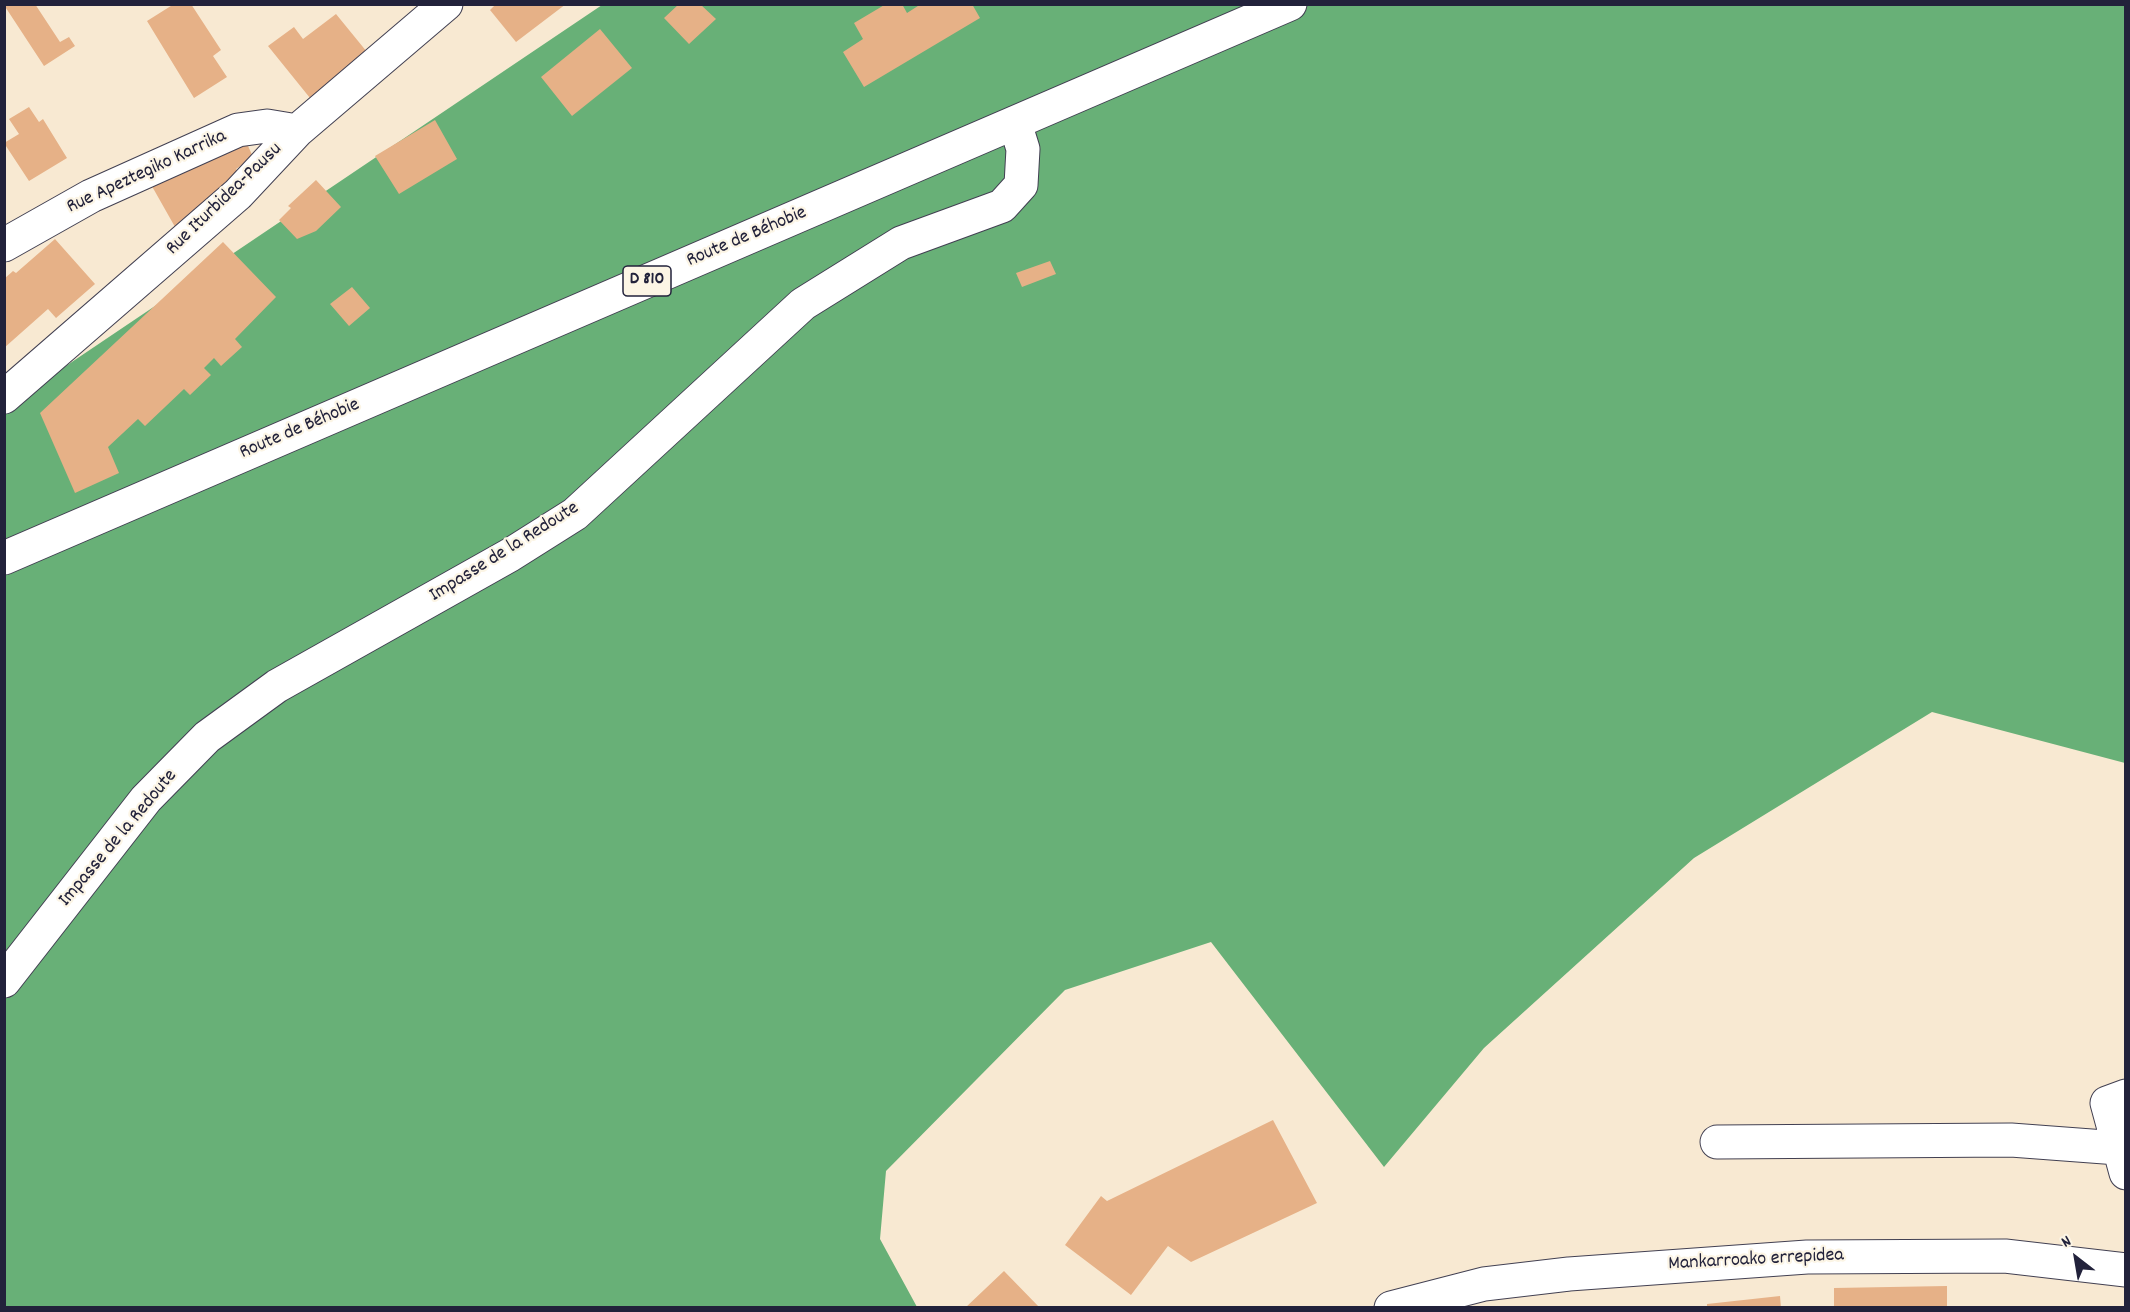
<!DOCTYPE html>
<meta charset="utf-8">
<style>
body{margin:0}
#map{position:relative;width:2130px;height:1312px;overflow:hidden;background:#f8e9d2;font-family:Dekko,sans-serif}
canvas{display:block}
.frame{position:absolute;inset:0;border:6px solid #22223b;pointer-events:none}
.north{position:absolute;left:2046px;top:1228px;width:60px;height:60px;-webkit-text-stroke:4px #fcf5e5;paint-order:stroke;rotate:329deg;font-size:16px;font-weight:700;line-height:24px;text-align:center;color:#22223b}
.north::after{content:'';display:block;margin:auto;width:21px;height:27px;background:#22223b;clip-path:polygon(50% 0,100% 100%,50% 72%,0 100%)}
</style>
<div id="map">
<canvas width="2130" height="1312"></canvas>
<div class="frame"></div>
<div class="north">N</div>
</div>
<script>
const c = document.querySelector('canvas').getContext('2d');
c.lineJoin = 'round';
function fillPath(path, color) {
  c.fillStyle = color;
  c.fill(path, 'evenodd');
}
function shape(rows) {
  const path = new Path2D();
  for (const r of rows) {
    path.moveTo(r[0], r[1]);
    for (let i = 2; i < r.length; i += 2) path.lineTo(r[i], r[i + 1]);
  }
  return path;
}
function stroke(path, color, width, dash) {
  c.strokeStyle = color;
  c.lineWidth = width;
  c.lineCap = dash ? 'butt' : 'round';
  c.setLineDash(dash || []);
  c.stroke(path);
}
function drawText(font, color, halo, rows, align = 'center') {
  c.font = font + ' Dekko,sans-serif';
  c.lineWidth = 4.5;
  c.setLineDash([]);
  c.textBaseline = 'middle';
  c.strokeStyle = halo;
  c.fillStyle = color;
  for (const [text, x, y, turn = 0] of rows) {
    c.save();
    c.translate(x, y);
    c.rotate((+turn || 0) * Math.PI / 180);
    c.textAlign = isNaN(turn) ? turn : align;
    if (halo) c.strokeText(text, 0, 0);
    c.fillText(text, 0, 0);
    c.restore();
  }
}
fillPath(shape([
 [602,5,2125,5,2125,763,1932,712,1694,858,1484,1048,1384,1167,1211,942,1065,990,886,1171,880,1239,917,1307,5,1308,5,407]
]), '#68b077');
fillPath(shape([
 [35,4,60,42,69,37,75,46,44,66,4,5],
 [174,4,191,4,221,50,213,56,227,77,194,98,147,21],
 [496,4,566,4,516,42,490,10],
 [679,4,700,4,716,19,689,44,664,18],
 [886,4,902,4,907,13,921,4,972,4,980,18,864,87,843,52,863,39,854,23],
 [336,14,367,52,310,98,268,46,294,27,303,39],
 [600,29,632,68,572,116,541,77],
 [29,107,39,122,43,119,67,158,29,181,4,143,19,134,9,119],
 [435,120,457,159,399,194,375,156],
 [244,137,253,157,236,169,239,173,179,234,149,181],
 [316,180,341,207,316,231,297,239,279,220,291,208,288,206],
 [55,239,95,284,56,318,48,309,4,348,4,279,13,271,16,273],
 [223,242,276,297,235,339,242,347,221,366,214,358,204,368,211,375,190,395,184,389,145,426,138,419,108,447,119,473,75,493,40,413],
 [1050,261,1056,274,1022,287,1016,273],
 [352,287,370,308,349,326,330,304],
 [1273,1120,1317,1203,1191,1262,1168,1246,1131,1295,1065,1245,1101,1196,1107,1201],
 [1004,1271,1040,1308,965,1308],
 [1947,1286,1947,1308,1834,1308,1834,1288],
 [1780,1296,1781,1308,1707,1308,1707,1304]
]), '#e6b187');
const minor = shape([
 [4,245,91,196,238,130,267,126,297,131],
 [4,397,238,194,297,131,446,4],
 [4,981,146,799,207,737,277,686,510,555,575,514,803,304,901,243,1002,206,1021,185,1023,149,1015,123],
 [2126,1096,2107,1103,2126,1173],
 [1717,1142,2011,1140,2118,1148]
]);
const major = shape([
 [4,558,1290,4],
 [1391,1308,1484,1284,1569,1274,1807,1257,2005,1256,2126,1270]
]);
stroke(minor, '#424052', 35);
stroke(major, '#424052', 35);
stroke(minor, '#fff', 33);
stroke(major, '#fff', 33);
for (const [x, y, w] of [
 [647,281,48]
]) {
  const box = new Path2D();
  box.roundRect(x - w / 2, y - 15, w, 30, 4.5);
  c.fillStyle = '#fcf5e5';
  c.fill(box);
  stroke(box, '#22223b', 1.5);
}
drawText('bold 18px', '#22223b', null, [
 ["D 810",647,281]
]);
drawText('20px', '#22223b', '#fcf5e5', [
 ["Rue Apeztegiko Karrika",147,173,-25],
 ["Rue Iturbidea-Pausu",225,200,-44],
 ["Route de Béhobie",747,238,-23],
 ["Route de Béhobie",300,430,-23],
 ["Impasse de la Redoute",505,553,-32],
 ["Impasse de la Redoute",119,839,-50],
 ["Mankarroako errepidea",1756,1261,-3]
]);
</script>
